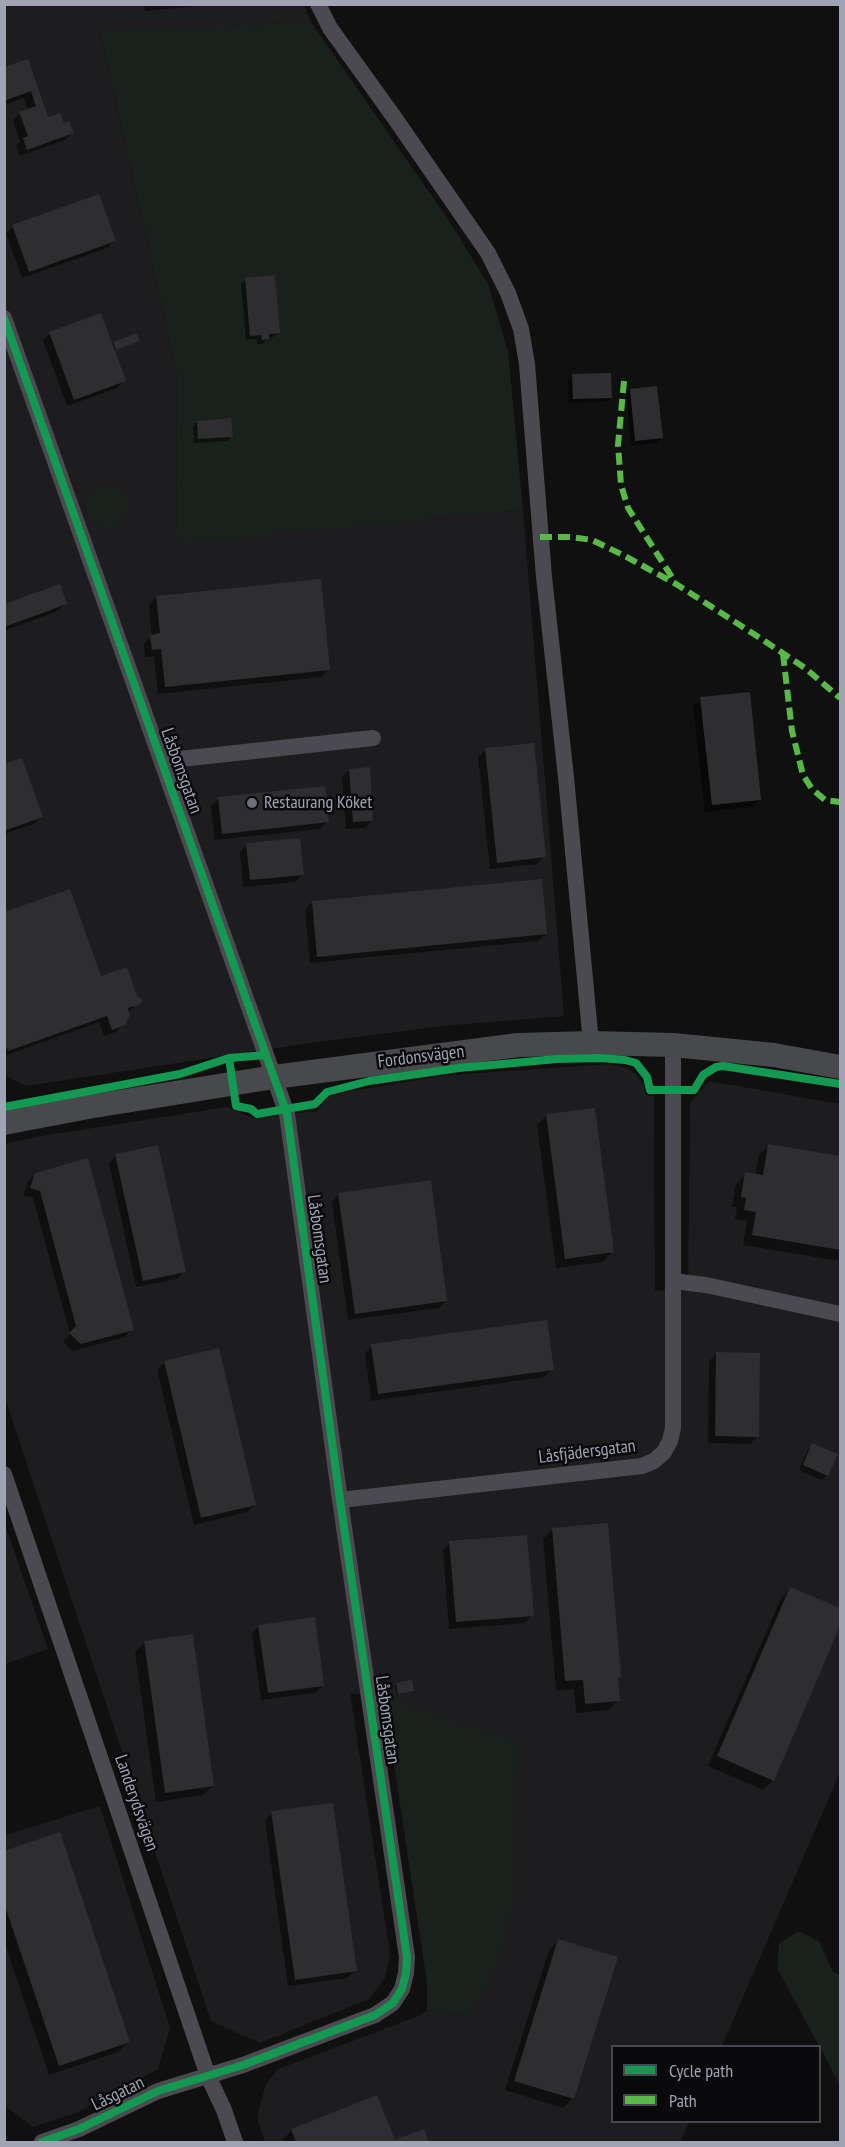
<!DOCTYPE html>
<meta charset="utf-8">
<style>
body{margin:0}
#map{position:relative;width:845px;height:2147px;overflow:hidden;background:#101010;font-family:"PT Sans Narrow",sans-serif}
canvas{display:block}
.frame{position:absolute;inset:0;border:6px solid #9fa3b3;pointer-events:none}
.legend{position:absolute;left:611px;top:2045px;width:210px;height:78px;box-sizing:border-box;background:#0a0a0c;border:2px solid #46474f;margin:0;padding:8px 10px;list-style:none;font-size:18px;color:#9fa3b3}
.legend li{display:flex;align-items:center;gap:12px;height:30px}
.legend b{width:30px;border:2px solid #46474f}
</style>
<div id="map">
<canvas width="845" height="2147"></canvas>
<div class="frame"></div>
<ul class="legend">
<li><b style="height:8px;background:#139951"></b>Cycle path</li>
<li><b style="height:8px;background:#58b947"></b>Path</li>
</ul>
</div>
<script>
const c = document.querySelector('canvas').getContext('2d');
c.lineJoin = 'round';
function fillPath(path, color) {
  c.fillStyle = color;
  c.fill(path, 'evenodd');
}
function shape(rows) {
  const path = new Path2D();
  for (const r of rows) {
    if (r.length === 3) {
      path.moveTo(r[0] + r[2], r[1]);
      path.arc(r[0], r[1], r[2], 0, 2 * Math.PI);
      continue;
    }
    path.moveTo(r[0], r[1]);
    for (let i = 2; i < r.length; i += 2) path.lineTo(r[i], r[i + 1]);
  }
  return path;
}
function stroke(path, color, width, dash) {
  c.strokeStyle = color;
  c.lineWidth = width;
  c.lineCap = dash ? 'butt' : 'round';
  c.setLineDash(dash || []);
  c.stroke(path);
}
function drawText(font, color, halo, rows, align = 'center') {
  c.font = font + ' "PT Sans Narrow",sans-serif';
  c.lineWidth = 5;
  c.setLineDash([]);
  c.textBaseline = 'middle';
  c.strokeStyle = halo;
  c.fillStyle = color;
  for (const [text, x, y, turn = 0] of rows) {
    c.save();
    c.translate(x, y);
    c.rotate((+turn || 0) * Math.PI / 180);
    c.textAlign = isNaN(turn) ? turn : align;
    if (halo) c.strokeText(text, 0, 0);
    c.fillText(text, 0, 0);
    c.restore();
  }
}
fillPath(shape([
 [4,5,304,5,311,22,100,32,177,375,176,543,523,510,564,1016,441,1026,296,1045,26,1086,5,1075],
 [610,1064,627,1068,637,1075,643,1083,646,1095,654,1096,655,1291,688,1287,690,1103,709,1081,840,1104,840,1772,722,2046,612,2046,612,2122,689,2122,680,2142,265,2142,257,2117,266,2084,278,2069,421,2015,427,2010,468,2015,384,1698,350,1693,390,1954,385,1978,369,1999,260,2043,211,2021,5,1398,4,1144,42,1136,227,1107,253,1118,317,1111,328,1097,357,1090,449,1075],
 [4,1522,48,1649,5,1664,4,1664],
 [100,1806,170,2028,158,2069,76,2113,33,2127,5,2106,5,1835]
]), '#1d1d1f');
fillPath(shape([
 [311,22,448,219,488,284,508,351,523,510,176,544,177,375,100,31],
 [107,506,21],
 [384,1698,517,1741,512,1908,500,1956,485,1988,468,2015,427,2010,427,1983],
 [798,1931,819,1941,833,1972,840,1975,840,2085,777,1968,779,1944]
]), '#1a201b');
fillPath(shape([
 [144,4,218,4,145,11],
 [27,61,48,119,63,125,72,133,65,140,20,156,16,146,20,142,13,120,20,113,28,110,24,98,4,105,4,69],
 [13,226,114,241,107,248,22,278,6,234],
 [246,279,278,333,273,337,267,338,263,344,257,344,257,339,246,340,241,284],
 [50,333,111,345,113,343,138,341,113,351,124,381,117,388,67,406,43,340],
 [573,376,611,397,606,402,569,403,568,380],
 [630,390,661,438,656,443,631,445,626,395],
 [197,422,231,436,227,441,194,443,193,427],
 [157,597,328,670,321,677,158,694,154,656,145,657,144,643,152,636,149,605],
 [65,604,58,611,4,631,4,606],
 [701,699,760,799,753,807,705,812,693,706],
 [486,750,544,857,537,864,490,869,478,757],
 [4,766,41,816,34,824,4,834],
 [350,770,372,820,365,828,346,829,342,777],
 [219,799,327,822,320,829,215,840,211,806],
 [247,845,303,874,295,882,243,887,240,852],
 [312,902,546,934,538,941,310,963,305,910],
 [4,913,100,978,141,1001,128,1012,124,1024,116,1032,104,1036,99,1022,4,1056],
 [547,1115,612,1252,603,1262,556,1268,537,1125],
 [769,1146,840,1158,840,1261,743,1245,747,1221,735,1219,737,1207,732,1207,736,1184,746,1174,755,1175,759,1155],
 [116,1156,184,1271,177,1279,136,1287,109,1163],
 [36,1174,132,1329,125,1337,73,1351,63,1342,70,1334,33,1198,23,1195,28,1182],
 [339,1194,446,1301,439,1308,348,1320,332,1202],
 [372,1346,552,1369,545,1377,371,1401,365,1353],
 [716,1354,758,1436,750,1444,708,1443,709,1361],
 [165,1362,255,1505,247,1512,194,1525,157,1370],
 [813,1445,827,1475,822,1480,799,1470,808,1449],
 [553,1529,619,1676,616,1679,618,1700,608,1710,576,1713,574,1689,556,1691,543,1539],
 [450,1543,532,1615,525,1623,449,1629,443,1550],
 [790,1589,840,1610,840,1622,773,1780,763,1790,708,1766,781,1598],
 [259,1626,323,1686,315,1693,261,1700,252,1633],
 [145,1642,213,1786,203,1795,156,1802,135,1652],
 [397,1684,412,1691,397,1695,395,1686],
 [272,1813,355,1970,348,1978,288,1986,265,1820],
 [4,1852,128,2042,118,2052,49,2075,4,1941],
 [559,1940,573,2098,563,2108,505,2090,549,1950],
 [292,2130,394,2142,423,2130,427,2142,283,2142,282,2140]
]), '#0007');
fillPath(shape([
 [28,59,48,117,60,113,64,123,69,121,74,133,27,150,23,138,28,136,19,112,36,106,31,91,4,101,4,67],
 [99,194,116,241,29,272,12,225],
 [275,275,280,333,269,334,269,339,262,340,261,335,250,336,245,278],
 [101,313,126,381,74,400,49,332],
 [137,333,140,341,116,350,113,342],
 [611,373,612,398,573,399,572,374],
 [657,386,663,438,635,441,630,389],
 [231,418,233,437,198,439,197,421],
 [321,579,330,670,165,687,161,649,152,650,150,635,160,633,156,596],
 [60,584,67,604,4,627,4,604],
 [750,692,761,800,712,805,700,697],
 [534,743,546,857,497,863,485,748],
 [22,758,43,817,4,831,4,764],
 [370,767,373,821,353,822,349,769],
 [325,786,329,822,222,834,218,797],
 [300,838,304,875,250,880,246,843],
 [542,879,547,934,317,957,312,901],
 [70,889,101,976,127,967,137,996,143,1000,139,1005,128,1008,130,1015,125,1025,112,1030,107,1016,8,1051,4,1041,4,912],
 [595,1108,614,1252,565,1259,546,1114],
 [768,1144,840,1156,840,1250,752,1235,756,1212,744,1210,746,1198,741,1197,745,1172,763,1175],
 [158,1145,186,1272,143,1281,115,1154],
 [88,1158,134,1330,81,1344,69,1333,76,1326,40,1191,30,1188,35,1173],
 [431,1180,447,1301,355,1314,338,1193],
 [547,1320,554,1370,378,1394,371,1344],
 [219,1348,256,1505,201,1518,164,1361],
 [716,1352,760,1353,759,1437,715,1436],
 [812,1443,838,1454,828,1476,803,1465],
 [608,1523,621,1677,618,1677,620,1701,585,1704,583,1680,565,1681,552,1528],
 [527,1535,534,1616,456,1622,449,1541],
 [790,1587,840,1608,840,1626,774,1781,717,1756],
 [315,1617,324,1686,268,1693,258,1625],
 [193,1634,214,1786,165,1793,144,1641],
 [412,1680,414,1691,398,1694,396,1683],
 [333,1803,357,1971,295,1980,271,1811],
 [60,1832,130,2042,59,2066,4,1903,4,1851],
 [558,1939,618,1957,574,2099,514,2081],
 [377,2095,395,2140,424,2129,429,2142,296,2142,291,2129]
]), '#2e2e30');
stroke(shape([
 [318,4,330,28,394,117,488,253,508,293,521,329,527,364,544,577,566,777,591,1043],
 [4,318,287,1114,340,1500,407,1957,406,1973,402,1989,393,2003,375,2015,243,2065,158,2091,79,2129,42,2142],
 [162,761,373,738],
 [673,1281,706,1285,840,1314],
 [4,1474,208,2076,224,2110,235,2142],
 [340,1500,642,1466,654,1461,664,1452,670,1441,673,1428,673,1045]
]), '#4a4a50', 16);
stroke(shape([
 [4,1123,88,1107,274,1077,518,1045,591,1043,673,1045,774,1055,840,1067]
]), '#48494d', 24);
stroke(shape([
 [624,381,618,445,621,485,628,508,675,582],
 [540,537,571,537,592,540,623,555,676,584,763,640,805,668,840,698],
 [783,654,792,731,803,775,812,789,825,800,840,802]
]), '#58b947', 6, [12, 6]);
stroke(shape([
 [4,318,287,1114,340,1500,407,1957,406,1973,402,1989,393,2003,375,2015,243,2065,158,2091,79,2129,42,2142],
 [229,1058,236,1106,251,1109,257,1114,315,1104,327,1092,369,1081,459,1068,557,1059,600,1058,625,1060,636,1063,647,1077,650,1090,694,1090,703,1075,716,1067,723,1066,840,1084],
 [4,1107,180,1074,229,1058,266,1055]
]), '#139951', 8);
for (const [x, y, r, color] of [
 [252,803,6,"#6d707a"]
]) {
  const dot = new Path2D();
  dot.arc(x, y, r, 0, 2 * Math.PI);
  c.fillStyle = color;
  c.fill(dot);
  stroke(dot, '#0a0a0c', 2);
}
drawText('18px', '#9fa3b3', '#0a0a0c', [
 ["Låsbomsgatan",181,771,70],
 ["Fordonsvägen",421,1057,-7],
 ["Låsbomsgatan",319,1239,82],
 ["Låsfjädersgatan",587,1452,-7],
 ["Låsbomsgatan",387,1720,82],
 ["Landerydsvägen",136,1803,71],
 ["Låsgatan",118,2094,-26]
]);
drawText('18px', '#9fa3b3', '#0a0a0c', [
 ["Restaurang Köket",264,803]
], 'left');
</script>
